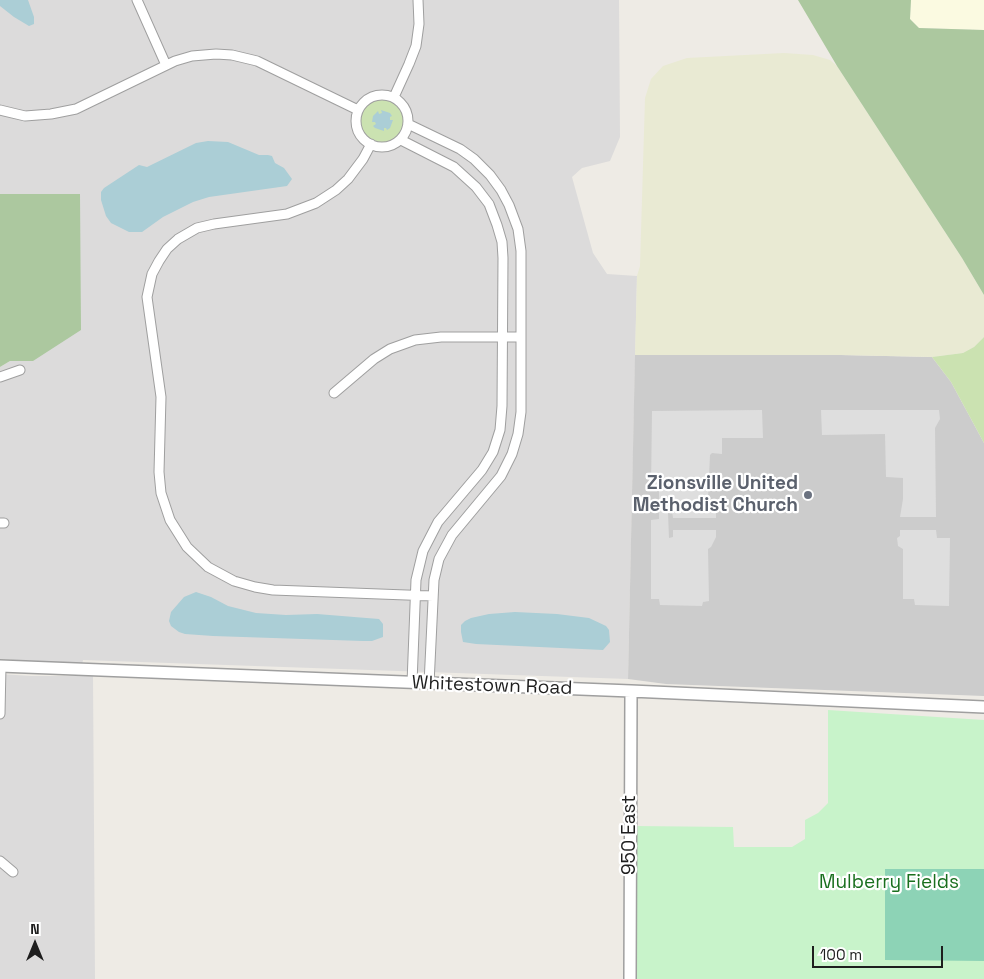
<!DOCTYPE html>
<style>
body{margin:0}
#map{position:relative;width:984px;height:979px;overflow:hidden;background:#eeebe5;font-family:"Space Grotesk",sans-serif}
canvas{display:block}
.north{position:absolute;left:10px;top:919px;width:50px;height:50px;-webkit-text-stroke:4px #fff;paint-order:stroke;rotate:0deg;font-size:14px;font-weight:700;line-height:20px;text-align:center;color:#1e1e1e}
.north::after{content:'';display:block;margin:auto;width:18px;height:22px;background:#1e1e1e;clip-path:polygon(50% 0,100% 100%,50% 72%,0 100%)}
.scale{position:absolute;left:812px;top:946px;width:131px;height:22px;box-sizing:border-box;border:2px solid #1e1e1e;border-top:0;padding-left:6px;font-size:15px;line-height:18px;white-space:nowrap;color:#1e1e1e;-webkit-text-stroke:4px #fff;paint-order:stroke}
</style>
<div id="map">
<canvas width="984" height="979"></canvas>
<div class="north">N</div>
<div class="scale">100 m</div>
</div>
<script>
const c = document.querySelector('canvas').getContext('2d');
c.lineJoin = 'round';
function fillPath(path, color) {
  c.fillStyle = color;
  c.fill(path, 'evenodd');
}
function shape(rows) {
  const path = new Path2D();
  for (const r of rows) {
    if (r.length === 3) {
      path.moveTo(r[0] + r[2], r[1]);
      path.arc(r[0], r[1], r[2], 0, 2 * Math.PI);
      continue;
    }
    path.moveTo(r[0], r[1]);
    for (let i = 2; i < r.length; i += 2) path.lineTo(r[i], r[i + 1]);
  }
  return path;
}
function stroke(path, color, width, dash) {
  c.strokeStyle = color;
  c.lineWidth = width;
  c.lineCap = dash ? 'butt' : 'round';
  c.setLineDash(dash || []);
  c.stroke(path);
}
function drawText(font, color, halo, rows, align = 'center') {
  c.font = font + ' "Space Grotesk",sans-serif';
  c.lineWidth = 4.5;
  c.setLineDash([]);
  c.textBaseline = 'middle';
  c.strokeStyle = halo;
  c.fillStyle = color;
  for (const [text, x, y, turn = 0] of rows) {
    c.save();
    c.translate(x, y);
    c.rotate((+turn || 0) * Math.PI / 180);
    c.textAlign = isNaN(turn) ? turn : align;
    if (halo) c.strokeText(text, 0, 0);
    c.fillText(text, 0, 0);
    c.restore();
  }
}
fillPath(shape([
 [0,0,619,0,620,137,610,161,582,168,572,177,593,253,607,274,637,276,628,679,83,660,82,665,0,659,0,367,10,361,33,361,80,194,0,194],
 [0,674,31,676,93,676,95,979,0,979]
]), '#dcdbdb');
fillPath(shape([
 [911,0,984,0,984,30,919,28,910,19]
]), '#fbfae1');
fillPath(shape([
 [635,355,841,355,932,357,951,382,984,443,984,696,666,684,628,679]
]), '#ccc');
fillPath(shape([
 [784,53,813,55,830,60,837,66,962,258,984,295,984,337,974,347,963,353,932,357,841,355,635,355,637,276,640,266,645,98,651,79,663,66,687,58]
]), '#e9ead3');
fillPath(shape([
 [382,121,22],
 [984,337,984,443,951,382,932,357,963,353,974,347]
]), '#cbe2b1');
fillPath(shape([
 [798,0,911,0,910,19,919,28,984,30,984,295,962,258,837,66],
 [0,194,80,194,81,330,33,361,10,361,0,367]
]), '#acc89f');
fillPath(shape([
 [828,710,984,720,984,979,636,979,635,826,733,827,734,847,792,847,805,839,805,820,818,813,828,803]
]), '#c8f3ca');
fillPath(shape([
 [885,869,984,869,984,961,885,960]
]), '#8dd3b6');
fillPath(shape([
 [762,410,763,438,722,438,722,454,712,453,710,455,708,499,712,500,718,510,716,512,716,518,673,518,672,511,670,510,668,512,669,538,673,537,673,530,716,530,716,537,711,547,708,549,709,601,703,602,702,606,660,605,659,599,651,599,651,520,659,519,659,489,651,488,652,411],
 [821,410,939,410,940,419,935,428,936,517,900,517,903,499,903,478,886,477,885,434,822,435],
 [900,530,936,530,937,538,950,538,949,606,915,605,914,599,903,599,903,549,898,546,897,538,900,536]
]), '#dedede');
fillPath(shape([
 [0,0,28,0,34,17,34,24,29,26,14,17,0,6],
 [381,110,390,113,392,116,390,117,390,120,393,120,390,128,387,130,386,128,384,128,384,131,375,128,373,126,376,124,375,122,372,122,373,116,378,111,379,114,382,113],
 [208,141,228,142,259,155,268,155,272,156,275,163,284,168,292,179,287,186,209,197,193,202,163,217,142,232,129,232,111,223,106,216,101,200,101,192,104,188,139,165,147,167,196,143],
 [196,592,211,597,228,606,256,613,286,615,317,614,379,619,383,624,383,637,372,641,363,641,213,636,185,634,179,632,171,626,169,621,171,612,184,597],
 [515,612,557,614,589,618,606,626,609,630,610,642,603,650,476,644,463,642,461,632,461,625,465,621,471,618,489,614]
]), '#abced6');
const minor = shape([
 [137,0,166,65],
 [382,121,26],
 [394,97,409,64,416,46,419,24,418,0],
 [0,110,25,116,51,114,76,109,175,61,192,56,216,54,232,55,257,61,358,110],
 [408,124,460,149,474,159,490,175,501,190,509,205,518,229,521,251,521,412,518,434,512,454,501,476,452,535,439,559,434,580,429,684],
 [401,140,454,167,476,187,489,204,497,225,502,242,503,258,502,406,500,430,493,452,482,470,438,522,423,551,416,580,412,683],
 [371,144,363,159,348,179,336,190,316,203,287,214,214,224,197,228,178,239,167,249,159,261,152,274,147,297,161,397,159,472,161,493,170,520,187,547,208,567,234,581,255,587,273,590,433,596],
 [0,377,20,370],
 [334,393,374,359,390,349,415,340,441,337,521,337],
 [0,523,4,523],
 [0,714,1,666],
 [0,861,13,872]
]);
const tertiary = shape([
 [0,666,631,691,984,707],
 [630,979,631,691]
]);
stroke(minor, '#9f9f9f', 11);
stroke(tertiary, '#9f9f9f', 14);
stroke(minor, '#fff', 9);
stroke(tertiary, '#fff', 11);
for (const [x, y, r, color] of [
 [808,495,5,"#6b7280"]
]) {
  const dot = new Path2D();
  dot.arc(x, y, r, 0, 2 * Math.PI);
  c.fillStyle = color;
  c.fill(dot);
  stroke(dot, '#fff', 2);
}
drawText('bold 19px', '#5b616d', '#fff', [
 ["Zionsville United",798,484],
 ["Methodist Church",798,506]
], 'right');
drawText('19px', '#1e1e1e', '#fff', [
 ["Whitestown Road",492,686,2],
 ["950 East",630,835,-90]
]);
drawText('19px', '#196f1e', '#fff', [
 ["Mulberry Fields",889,883]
]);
</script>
